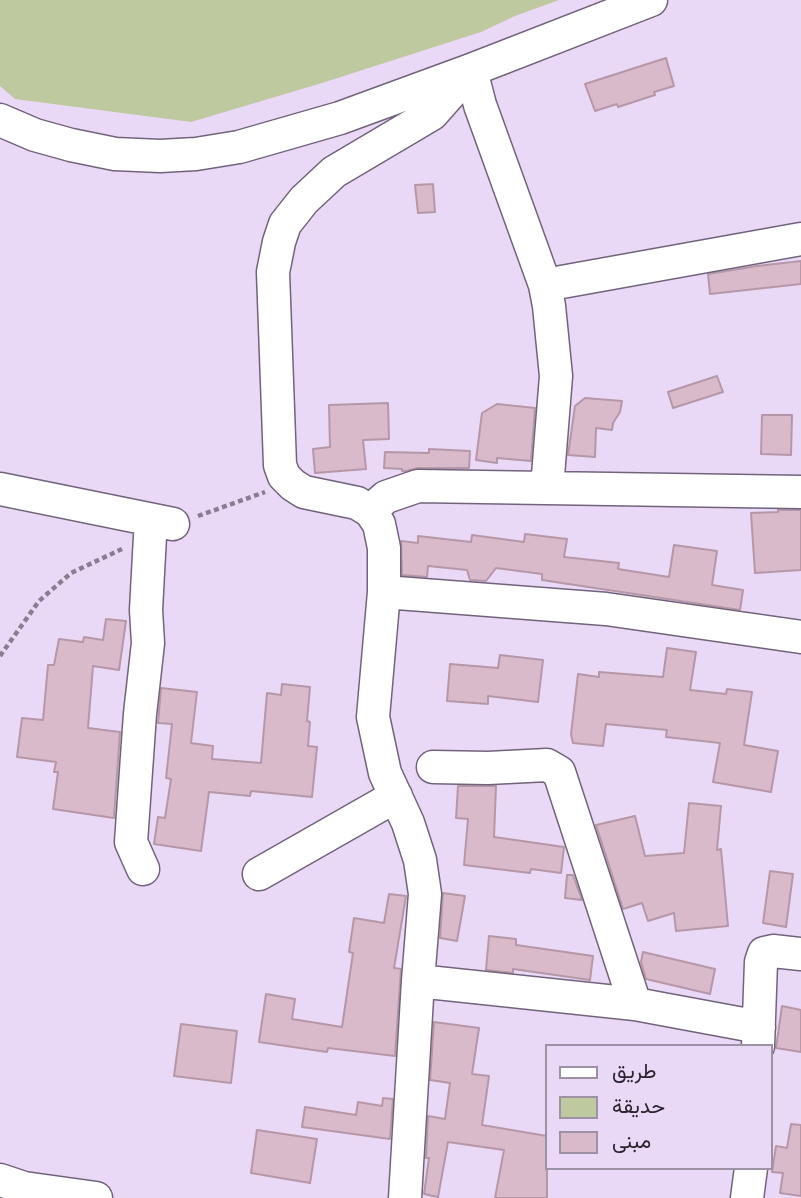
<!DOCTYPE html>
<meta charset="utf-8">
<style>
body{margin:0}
#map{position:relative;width:801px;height:1198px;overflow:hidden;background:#e9d9f6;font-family:"Asap Condensed",Vazirmatn,sans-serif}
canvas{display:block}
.legend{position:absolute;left:545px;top:1044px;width:228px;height:126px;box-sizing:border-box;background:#e9d9f6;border:2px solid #9d91a6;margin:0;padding:9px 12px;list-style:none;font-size:21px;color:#2a242e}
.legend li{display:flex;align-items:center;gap:14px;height:35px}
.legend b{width:35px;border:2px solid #9d91a6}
</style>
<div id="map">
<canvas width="801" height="1198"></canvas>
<ul class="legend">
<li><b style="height:9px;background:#fff"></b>طريق</li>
<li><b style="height:19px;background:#bfc99f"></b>حديقة</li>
<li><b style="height:19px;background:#d9baca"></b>مبنى</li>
</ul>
</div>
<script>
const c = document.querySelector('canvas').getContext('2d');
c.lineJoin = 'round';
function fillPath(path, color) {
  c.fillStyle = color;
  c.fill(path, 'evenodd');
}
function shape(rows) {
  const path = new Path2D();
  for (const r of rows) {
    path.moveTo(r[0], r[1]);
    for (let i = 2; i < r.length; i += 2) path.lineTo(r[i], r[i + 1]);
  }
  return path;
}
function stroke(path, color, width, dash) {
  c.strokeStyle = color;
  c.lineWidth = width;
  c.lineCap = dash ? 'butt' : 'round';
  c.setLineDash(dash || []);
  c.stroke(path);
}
fillPath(shape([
 [0,0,559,0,515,16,481,32,322,83,191,122,15,99,0,86]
]), '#bfc99f');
const building = shape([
 [666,58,674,86,654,92,655,95,618,107,617,104,595,111,585,84,666,58],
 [433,184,435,212,418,213,415,185,433,184],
 [801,261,801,284,710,294,708,274,757,266,801,261],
 [717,376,723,392,673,408,668,392,717,376],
 [585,398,622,401,620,412,613,423,612,430,596,428,595,457,568,455,575,406,585,398],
 [388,403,389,439,363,440,366,469,315,473,313,449,330,447,329,405,388,403],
 [497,404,535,408,531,461,497,458,497,463,476,460,482,413,497,404],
 [762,415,792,415,791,455,761,454,762,415],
 [429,449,470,451,469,468,418,468,406,471,402,471,402,469,384,468,385,452,429,453,429,449],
 [778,510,801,510,801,570,755,573,751,513,778,512,778,510],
 [525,534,567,539,564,557,619,563,618,569,669,577,674,545,717,551,712,585,743,590,740,610,542,580,542,574,496,568,486,581,470,580,467,570,428,566,427,577,402,575,401,541,418,543,418,536,471,542,472,535,524,542,525,534],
 [106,619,126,621,119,670,93,666,88,728,120,732,114,818,53,809,58,772,54,772,56,762,17,757,22,718,43,720,48,665,54,665,59,639,83,642,84,637,103,640,106,619],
 [667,648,696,652,690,690,726,694,727,689,752,692,744,745,778,751,771,792,713,782,720,743,666,737,667,730,606,724,603,746,573,743,571,734,578,674,599,677,599,672,663,677,667,648],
 [500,655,543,660,538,702,488,696,488,704,447,701,450,664,498,668,500,655],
 [282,684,310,687,307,721,310,722,308,746,317,747,312,797,251,791,250,796,209,792,201,851,154,844,158,817,165,818,171,779,166,778,172,724,158,723,161,688,197,692,191,743,213,746,212,759,261,763,267,693,281,695,282,684],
 [458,786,496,786,494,837,564,847,561,873,531,869,530,873,464,865,468,819,456,818,458,786],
 [689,803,721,806,717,850,721,849,728,926,676,931,674,913,648,921,642,903,623,909,596,825,635,816,645,856,684,853,689,803],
 [770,871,793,874,786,927,763,923,770,871],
 [567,875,573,875,582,900,565,898,567,875],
 [443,893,465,896,457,941,440,938,443,893],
 [389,894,406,896,394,968,401,969,395,1056,328,1048,327,1052,259,1042,266,994,295,999,292,1019,342,1027,353,953,349,952,354,918,384,923,389,894],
 [489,936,516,939,516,945,593,956,590,980,513,969,513,973,486,970,489,936],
 [643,952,715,969,710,994,646,979,641,962,643,952],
 [782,1006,801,1010,801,1052,776,1048,782,1006],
 [434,1022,479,1028,472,1074,489,1076,482,1125,547,1136,547,1198,495,1198,504,1150,448,1142,438,1197,424,1194,429,1158,426,1158,428,1116,445,1119,450,1083,430,1080,434,1022],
 [181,1024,237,1031,231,1083,174,1076,181,1024],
 [383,1098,393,1099,390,1139,302,1127,305,1107,356,1115,358,1102,382,1106,383,1098],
 [791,1124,801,1125,801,1196,780,1193,783,1173,772,1172,776,1146,787,1148,791,1124],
 [257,1130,317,1139,310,1183,251,1173,257,1130]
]);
fillPath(building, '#d9baca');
stroke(building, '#b697a7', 2);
const minor = shape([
 [471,70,480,105,545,285,549,306,556,376,547,488],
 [0,120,35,135,71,145,115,154,160,156,196,154,239,147,340,118,471,70,651,0],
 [545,285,801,239],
 [0,489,173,524],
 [370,511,386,497,418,486,801,492],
 [384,592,606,609,801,637],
 [433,767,488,768,547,765,559,772,635,1004],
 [143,869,131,842,140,714,148,643,146,610,150,536],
 [259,874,396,796],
 [418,981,635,1004,759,1027],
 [758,1046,761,962,764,953,773,951,801,954],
 [0,1180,24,1188,96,1198],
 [405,1198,418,981,425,894,420,860,408,823,385,773,373,717,384,592,384,548,379,524,370,511,357,503,304,492,293,485,284,476,280,465,273,272,279,242,285,224,304,200,334,172,432,114,471,70],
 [747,1198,751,1168]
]);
stroke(minor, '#72637d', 35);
stroke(shape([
 [198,516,265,492],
 [0,656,39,601,71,573,122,549]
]), '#887d91', 4.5, [5, 3.5]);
stroke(minor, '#fff', 32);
</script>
